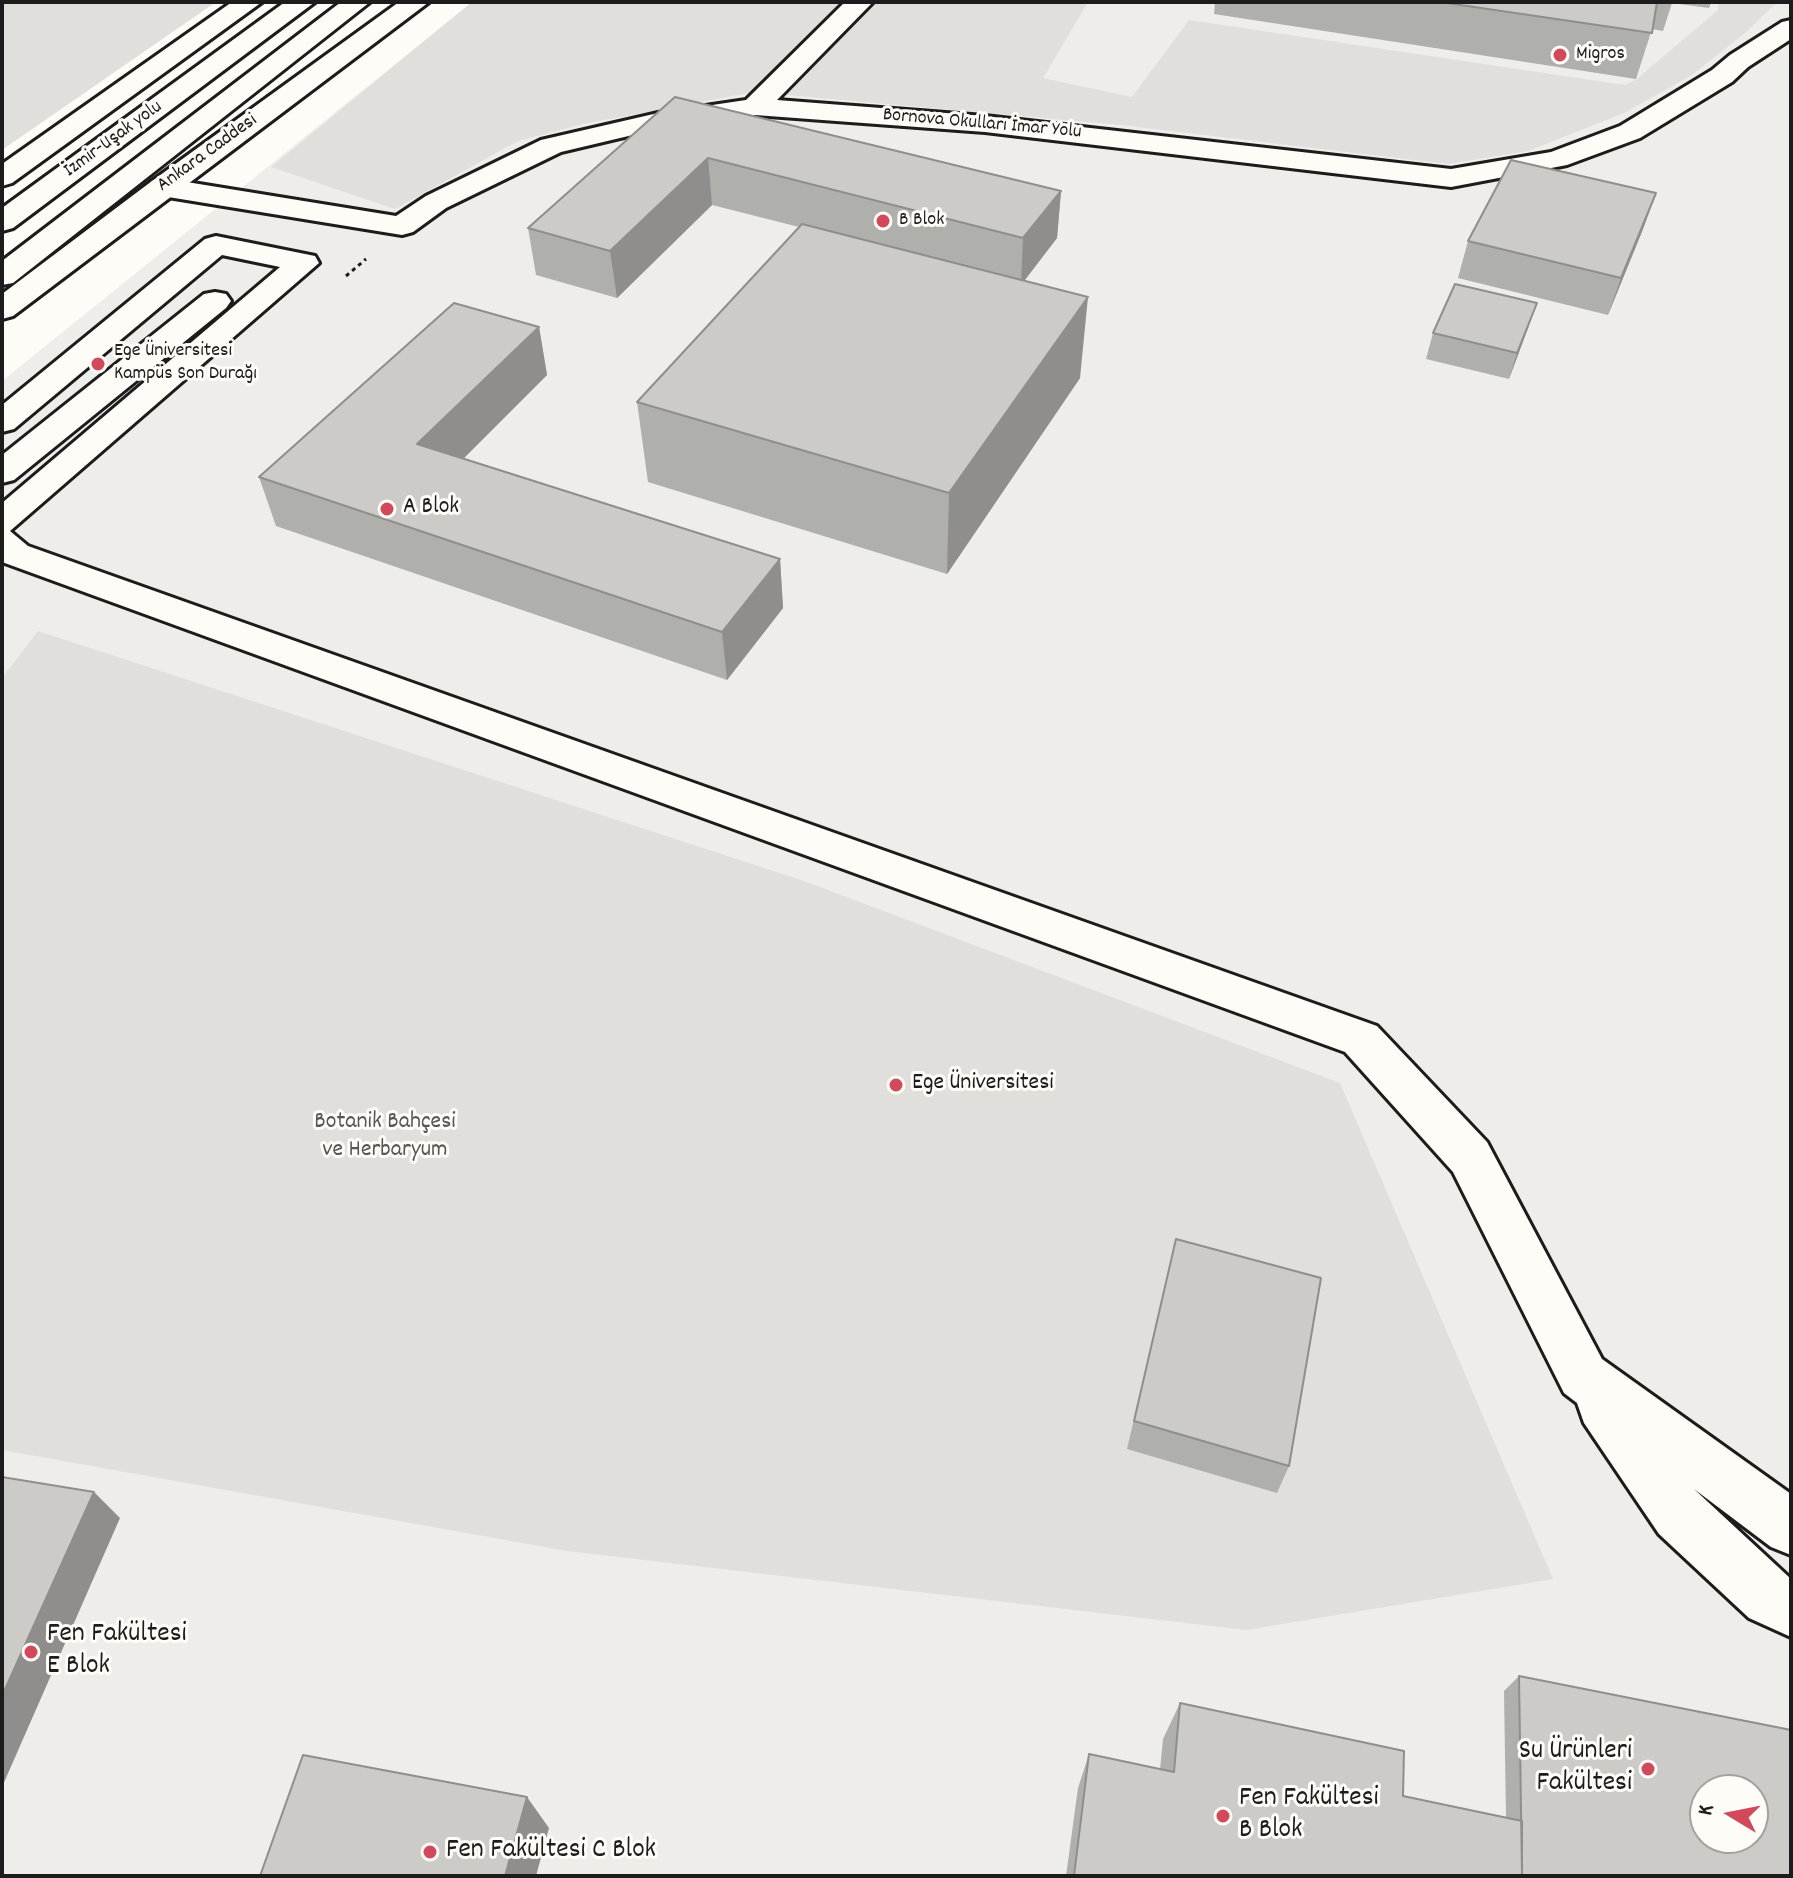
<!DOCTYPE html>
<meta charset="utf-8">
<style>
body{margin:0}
#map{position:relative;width:1793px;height:1878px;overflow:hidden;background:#fdfcf7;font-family:Dekko,sans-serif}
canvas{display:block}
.frame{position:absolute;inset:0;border:4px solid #1c1c1c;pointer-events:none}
.north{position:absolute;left:1689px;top:1774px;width:80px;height:80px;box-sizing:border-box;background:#fdfcf7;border:2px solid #a3a29f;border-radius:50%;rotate:280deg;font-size:22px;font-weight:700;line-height:32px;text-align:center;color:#1c1c1c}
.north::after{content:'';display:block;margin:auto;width:28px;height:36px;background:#d1495b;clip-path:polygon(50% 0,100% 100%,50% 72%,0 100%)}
</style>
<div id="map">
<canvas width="1793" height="1878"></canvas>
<div class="frame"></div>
<div class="north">K</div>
</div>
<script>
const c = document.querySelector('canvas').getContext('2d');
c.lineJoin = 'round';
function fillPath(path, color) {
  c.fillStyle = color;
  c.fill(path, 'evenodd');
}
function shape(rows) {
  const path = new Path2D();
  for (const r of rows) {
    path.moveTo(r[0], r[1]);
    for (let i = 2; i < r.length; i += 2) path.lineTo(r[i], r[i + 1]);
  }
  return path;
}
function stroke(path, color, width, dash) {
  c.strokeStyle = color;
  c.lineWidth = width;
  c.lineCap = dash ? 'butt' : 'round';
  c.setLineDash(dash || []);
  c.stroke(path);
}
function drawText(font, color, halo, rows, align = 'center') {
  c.font = font + ' Dekko,sans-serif';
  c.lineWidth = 6;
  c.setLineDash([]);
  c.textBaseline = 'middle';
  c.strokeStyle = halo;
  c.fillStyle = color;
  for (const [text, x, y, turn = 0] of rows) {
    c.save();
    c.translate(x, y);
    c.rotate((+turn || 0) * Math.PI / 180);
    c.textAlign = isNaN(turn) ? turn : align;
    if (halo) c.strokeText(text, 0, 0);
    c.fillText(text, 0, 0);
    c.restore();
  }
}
fillPath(shape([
 [472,2,1791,2,1791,1876,2,1876,2,381],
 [1705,1790,1753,1790,1753,1838,1705,1838]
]), '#eeede9');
fillPath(shape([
 [2,2,216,2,2,150],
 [472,2,1088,2,1043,78,1132,97,1189,20,1625,85,1637,79,1718,10,1718,2,1777,2,1745,33,1692,75,1624,113,1528,151,1448,164,1121,125,754,92,583,124,518,141,395,209,271,167],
 [38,631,804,881,1340,1083,1553,1579,1246,1630,567,1551,2,1450,2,678]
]), '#e0dfdb');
const minor = shape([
 [845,2,873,2,777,100,985,116,1451,169,1551,152,1620,126,1712,70,1730,55,1782,22,1791,20,1791,39,1748,67,1732,82,1640,138,1567,165,1451,187,985,132,755,115,658,129,561,152,446,208,413,232,402,235,162,196,152,193,147,187,152,181,162,178,396,216,426,196,541,140,658,113,746,100,845,2],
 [216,236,315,256,319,263,10,531,28,546,1377,1026,1487,1142,1602,1359,1791,1494,1791,1555,1771,1547,1694,1489,1791,1579,1791,1637,1749,1618,1659,1534,1584,1423,1577,1403,1564,1393,1453,1172,1345,1052,2,562,2,503,280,267,222,255,14,429,2,432,2,405,205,239,216,236],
 [215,292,226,294,231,301,226,308,14,480,2,483,2,455,204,294,215,292]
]);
const major = shape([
 [232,2,262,2,12,183,2,186,2,164,232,2],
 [399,2,429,2,13,316,2,319,2,294,152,181,399,2]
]);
const highway = shape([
 [285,2,315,2,13,228,2,231,2,208,285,2],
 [341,2,370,2,13,283,2,285,2,261,341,2]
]);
stroke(minor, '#1c1c1c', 6);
stroke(major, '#1c1c1c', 6);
stroke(highway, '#1c1c1c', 6);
stroke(shape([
 [346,276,366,259]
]), '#1c1c1c', 3, [4, 4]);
fillPath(minor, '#fdfcf7');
fillPath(major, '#fdfcf7');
fillPath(highway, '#fdfcf7');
fillPath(shape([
 [1215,2,1711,2,1709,8,1672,3,1663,31,1652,29,1636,79,1214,14],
 [675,97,1061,191,1057,238,1024,281,1080,378,947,574,648,482,637,402,799,227,712,205,617,298,536,275,528,228],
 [1656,193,1643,229,1608,315,1458,278,1468,241],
 [1537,303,1528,328,1509,379,1426,359,1433,333],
 [539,327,547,375,464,458,780,559,783,608,727,680,276,526,259,477],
 [1176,1239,1289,1466,1277,1493,1127,1449],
 [1519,1676,1791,1876,1066,1876,1078,1788,1089,1754,1160,1770,1163,1739,1180,1703,1403,1796,1506,1818,1504,1691]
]), '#afafac');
fillPath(shape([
 [708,158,712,205,617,298,610,251],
 [1061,191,1057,238,1021,285,1023,238],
 [1656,193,1643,229,1608,315,1621,278],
 [1088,297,1080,378,947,574,949,493],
 [1537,303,1528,328,1509,379,1517,353],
 [539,327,547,375,430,492,417,444],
 [780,559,783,608,727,680,722,632],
 [94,1492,120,1518,2,1787,2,1696],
 [527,1797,549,1828,536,1876,505,1876]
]), '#8f8e8c');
const building = shape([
 [1440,2,1657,2,1652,33,1440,2],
 [675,97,1061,191,1023,238,708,158,610,251,528,228,675,97],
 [1511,160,1656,193,1621,278,1468,241,1511,160],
 [802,224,1088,297,949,493,637,402,802,224],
 [1455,284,1537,303,1517,353,1433,333,1455,284],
 [454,303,539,327,417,444,780,559,722,632,259,477,454,303],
 [1176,1239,1321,1278,1289,1466,1134,1421,1176,1239],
 [2,1477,94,1492,2,1696,2,1477],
 [1519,1676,1791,1730,1791,1876,1522,1876,1519,1676],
 [1705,1790,1753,1790,1753,1838,1705,1838,1705,1790],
 [1180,1703,1404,1751,1403,1796,1522,1821,1522,1876,1074,1876,1089,1754,1174,1772,1180,1703],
 [303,1755,527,1797,505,1876,260,1876,303,1755]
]);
fillPath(building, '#cccbc8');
stroke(building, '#8f8e8c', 2);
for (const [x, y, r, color] of [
 [1560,55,8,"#d1495b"],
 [883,221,8,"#d1495b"],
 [98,364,8,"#d1495b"],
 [387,509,8,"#d1495b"],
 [896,1085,8,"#d1495b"],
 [31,1652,8,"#d1495b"],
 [1648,1769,8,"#d1495b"],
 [1223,1816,8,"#d1495b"],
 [430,1852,8,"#d1495b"]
]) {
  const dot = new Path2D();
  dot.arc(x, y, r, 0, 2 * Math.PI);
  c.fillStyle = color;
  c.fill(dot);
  stroke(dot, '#fdfcf7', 3);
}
drawText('20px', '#1c1c1c', '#fdfcf7', [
 ["Migros",1576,55],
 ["B Blok",899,221],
 ["Ege Üniversitesi",114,352],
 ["Kampüs Son Durağı",114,375]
], 'left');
drawText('20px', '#1c1c1c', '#fdfcf7', [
 ["Bornova Okulları İmar Yolu",982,125,5],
 ["İzmir-Uşak yolu",114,140,-36],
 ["Ankara Caddesi",208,154,-36]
]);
drawText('24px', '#1c1c1c', '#fdfcf7', [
 ["A Blok",403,509],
 ["Ege Üniversitesi",912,1085]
], 'left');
drawText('24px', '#575655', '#fdfcf7', [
 ["Botanik Bahçesi",385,1124],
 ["ve Herbaryum",385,1152]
]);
drawText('28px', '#1c1c1c', '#fdfcf7', [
 ["Fen Fakültesi",47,1636],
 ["E Blok",47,1668],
 ["Su Ürünleri",1632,1753,"right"],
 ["Fakültesi",1632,1785,"right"],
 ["Fen Fakültesi",1239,1800],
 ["B Blok",1239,1832],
 ["Fen Fakültesi C Blok",446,1852]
], 'left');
</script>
